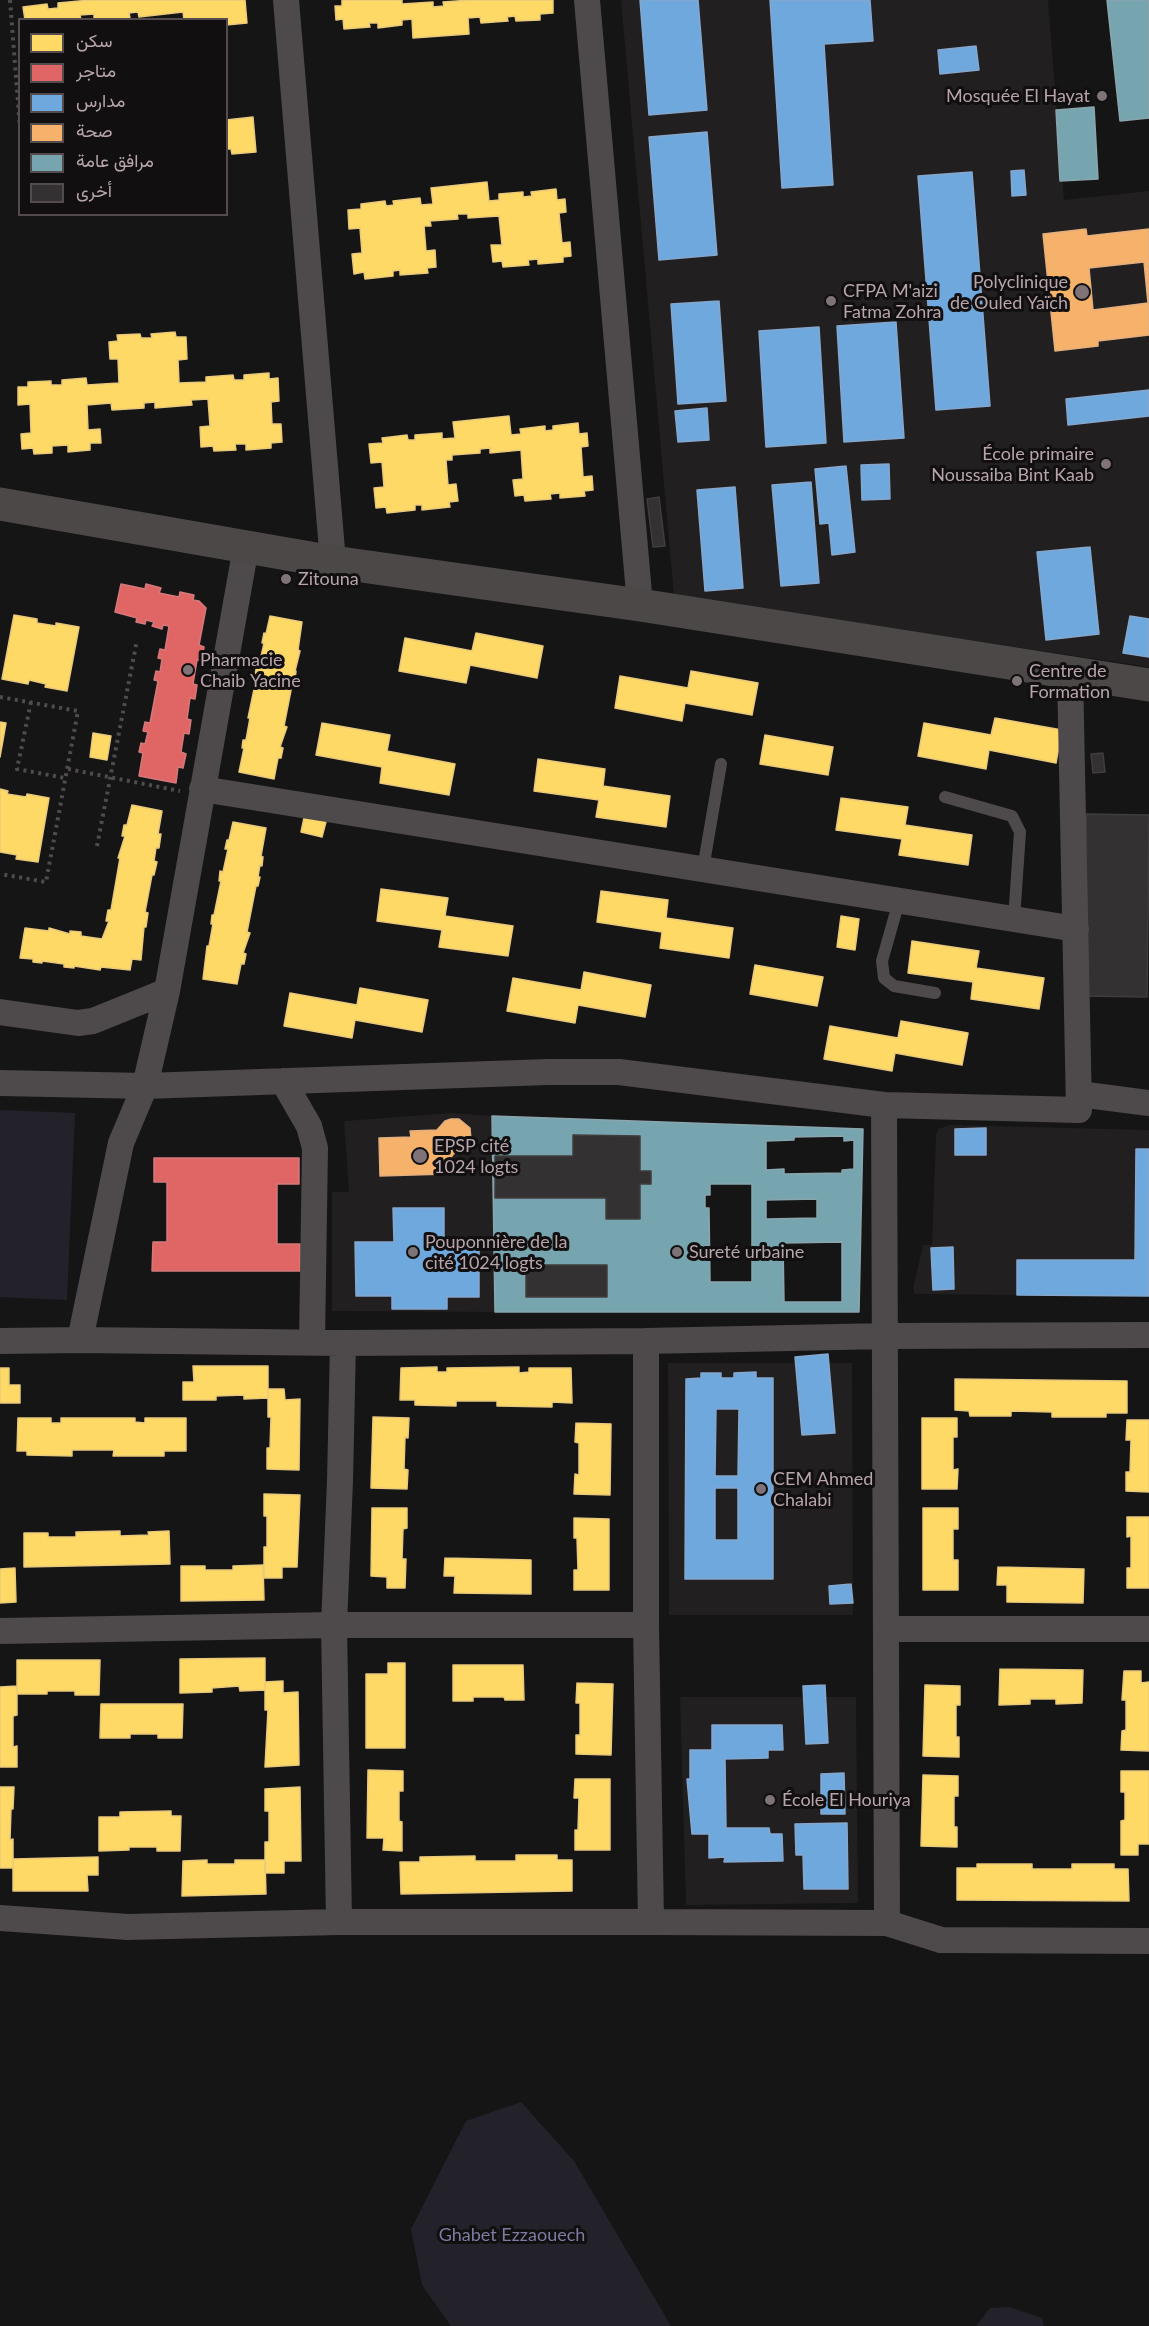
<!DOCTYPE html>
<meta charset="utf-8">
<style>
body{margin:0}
#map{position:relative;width:1149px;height:2326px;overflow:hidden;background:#151515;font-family:Lato,Vazirmatn,sans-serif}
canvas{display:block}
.legend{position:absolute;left:18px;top:18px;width:210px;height:198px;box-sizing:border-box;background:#110f0f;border:2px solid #534b4d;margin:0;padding:8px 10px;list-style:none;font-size:18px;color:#b7a5ab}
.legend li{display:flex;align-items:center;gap:12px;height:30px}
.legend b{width:30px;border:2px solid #534b4d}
</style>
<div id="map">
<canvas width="1149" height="2326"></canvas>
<ul class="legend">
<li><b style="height:16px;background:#ffd966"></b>سكن</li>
<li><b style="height:16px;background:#e06666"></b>متاجر</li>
<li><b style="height:16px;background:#6fa8dc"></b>مدارس</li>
<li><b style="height:16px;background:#f6b26b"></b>صحة</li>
<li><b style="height:16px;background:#76a5af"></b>مرافق عامة</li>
<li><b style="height:16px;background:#333132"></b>أخرى</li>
</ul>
</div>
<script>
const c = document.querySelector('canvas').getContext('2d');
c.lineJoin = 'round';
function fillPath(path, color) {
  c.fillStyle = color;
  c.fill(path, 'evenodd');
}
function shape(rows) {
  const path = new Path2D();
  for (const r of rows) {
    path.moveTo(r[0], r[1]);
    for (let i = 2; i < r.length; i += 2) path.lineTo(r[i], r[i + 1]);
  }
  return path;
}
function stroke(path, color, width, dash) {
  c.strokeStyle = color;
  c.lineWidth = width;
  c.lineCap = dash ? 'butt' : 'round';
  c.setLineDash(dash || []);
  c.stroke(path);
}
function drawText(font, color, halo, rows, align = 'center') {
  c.font = font + ' Lato,sans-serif';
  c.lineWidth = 6;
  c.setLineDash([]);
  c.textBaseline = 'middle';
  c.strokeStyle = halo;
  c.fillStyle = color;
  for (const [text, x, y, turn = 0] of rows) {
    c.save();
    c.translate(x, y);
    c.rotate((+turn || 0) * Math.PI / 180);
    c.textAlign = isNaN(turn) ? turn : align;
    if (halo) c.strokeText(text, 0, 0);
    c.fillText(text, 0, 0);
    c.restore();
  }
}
fillPath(shape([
 [621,0,1048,0,1064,200,1149,191,1149,667,674,596],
 [452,1113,492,1116,495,1312,332,1311,332,1192,349,1192,344,1121],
 [949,1125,1149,1130,1149,1296,915,1294,913,1289,923,1245,932,1245,936,1135,938,1129],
 [668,1363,852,1363,853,1615,669,1615],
 [680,1697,856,1697,858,1903,686,1905]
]), '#211f1f');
fillPath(shape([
 [0,1110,75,1113,67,1300,0,1297],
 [521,2102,574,2161,671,2326,451,2326,422,2285,411,2229,466,2121],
 [1009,2307,1042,2318,1044,2326,976,2326,990,2308]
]), '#23222b');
const homes = shape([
 [90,0,245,0,247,23,226,25,226,20,184,20,183,12,139,17,138,12,129,13,130,18,114,20,94,20,94,14,80,15,81,20,25,20,23,7,47,4,48,9,58,8,58,3,90,0],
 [342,0,402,0,402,4,433,2,433,7,444,6,443,2,471,0,553,0,553,13,540,14,540,20,516,21,515,16,507,17,508,21,481,23,480,17,468,18,469,34,413,38,412,19,402,20,402,25,378,28,378,23,369,23,370,27,344,29,343,19,336,20,335,6,342,6,342,0],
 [253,117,256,152,232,154,231,149,226,149,226,120,253,117],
 [487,182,489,201,499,200,499,194,523,192,523,197,532,196,531,192,556,189,557,200,565,199,566,212,559,213,562,243,570,242,571,256,563,257,563,262,538,264,538,259,528,260,529,265,503,267,502,261,493,262,491,245,502,245,499,216,468,218,468,214,457,214,458,219,430,221,431,226,424,226,426,251,435,250,436,267,427,268,428,273,400,275,400,270,393,271,393,276,365,279,364,272,354,274,352,254,362,253,360,228,349,229,348,210,361,209,361,204,385,201,386,206,394,205,393,201,420,198,421,205,433,204,431,188,487,182],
 [175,332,176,337,186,337,187,359,178,360,179,383,206,382,206,377,233,375,234,380,244,380,244,375,269,373,269,379,278,378,279,401,271,402,272,424,281,424,282,442,271,443,271,448,246,450,246,444,235,444,236,450,214,451,213,446,201,447,200,427,210,426,208,399,191,400,192,405,155,408,155,402,144,403,144,408,112,410,111,403,87,405,88,430,100,429,101,443,90,443,90,450,68,452,68,445,52,446,52,453,34,454,33,448,22,449,21,434,31,433,30,404,18,405,18,387,28,387,28,382,51,381,51,385,62,385,62,380,86,378,87,385,119,383,118,359,110,359,109,342,118,341,117,335,140,334,141,338,152,338,151,334,175,332],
 [509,416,511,435,521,434,520,429,545,426,545,431,553,430,553,426,578,423,579,434,587,433,588,446,581,447,583,477,592,476,593,490,584,491,585,496,560,498,560,493,550,494,551,499,525,501,524,495,515,496,513,480,523,479,521,450,490,453,490,448,480,449,480,453,452,455,452,460,446,460,448,485,456,484,458,501,449,502,450,507,422,510,422,505,415,505,415,510,387,513,386,507,376,508,374,488,384,487,382,462,371,463,369,444,383,443,382,438,407,435,408,440,415,440,415,435,442,433,442,439,455,438,453,422,509,416],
 [14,615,37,619,37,623,56,626,56,623,79,627,67,691,45,687,46,684,29,680,28,684,2,679,14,615],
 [270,616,302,622,298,650,300,651,295,671,296,671,295,680,293,680,284,726,287,727,280,747,283,748,281,758,278,758,274,779,239,772,244,748,242,748,243,740,246,740,250,718,248,718,257,675,255,675,257,665,259,666,264,643,262,643,264,633,266,634,270,616],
 [476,633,543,646,537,678,470,665,466,683,399,671,405,638,472,651,476,633],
 [691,671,758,683,752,715,685,703,682,721,615,708,620,676,688,688,691,671],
 [995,718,1062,730,1056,763,989,750,986,769,918,756,924,723,991,735,995,718],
 [0,722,6,723,0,757,0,722],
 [322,723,390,735,387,751,455,764,449,795,380,783,382,767,316,755,322,723],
 [93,733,111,736,107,760,90,757,93,733],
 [765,735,833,747,828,775,760,764,765,735],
 [538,759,605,769,603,786,670,796,666,827,596,817,599,800,534,791,538,759],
 [0,789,8,791,7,794,26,797,27,794,49,798,38,862,16,859,17,855,0,852,0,789],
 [841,798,908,807,905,825,972,835,968,865,899,855,902,839,836,830,841,798],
 [132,805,162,811,158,834,161,834,159,848,156,848,154,861,157,862,154,875,152,875,145,912,148,913,146,927,144,927,141,960,132,959,130,970,101,967,100,970,74,966,74,968,64,967,64,964,42,961,42,963,33,962,33,959,20,958,25,928,49,931,49,928,70,934,70,931,81,932,81,936,102,939,109,921,106,921,108,910,111,910,120,858,118,858,125,836,122,836,124,825,127,825,132,805],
 [305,813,327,818,322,837,301,832,305,813],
 [233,822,266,828,261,856,263,857,262,866,260,865,258,877,260,877,258,886,256,886,247,932,250,933,243,953,246,954,244,964,241,964,237,984,203,979,207,946,209,946,213,924,211,924,212,915,214,915,221,881,219,881,220,871,223,872,228,849,225,849,227,840,229,840,233,822],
 [381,889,448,898,445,916,513,926,508,956,439,947,442,930,377,921,381,889],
 [601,891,668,900,666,918,733,928,729,958,660,948,662,932,597,922,601,891],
 [841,916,859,919,855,950,837,947,841,916],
 [912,941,979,951,976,968,1044,978,1039,1009,971,999,973,982,908,973,912,941],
 [755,965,823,977,817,1006,750,994,755,965],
 [584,972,651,985,645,1017,578,1005,575,1023,507,1011,513,978,581,990,584,972],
 [360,988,428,1000,422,1032,355,1020,352,1038,284,1026,290,993,357,1005,360,988],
 [901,1021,968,1033,962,1065,895,1053,892,1071,824,1059,830,1026,898,1038,901,1021],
 [193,1366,268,1366,268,1398,244,1399,244,1395,216,1396,216,1400,183,1400,183,1382,194,1382,193,1366],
 [437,1367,437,1372,447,1372,447,1368,519,1367,519,1373,529,1372,529,1368,571,1368,572,1403,552,1402,552,1407,497,1406,497,1401,456,1401,456,1406,415,1405,415,1400,400,1400,401,1368,437,1367],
 [0,1368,9,1368,9,1385,20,1385,20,1403,0,1403,0,1368],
 [955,1379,1127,1381,1127,1413,1106,1413,1106,1417,1052,1417,1052,1412,1011,1411,1011,1416,970,1416,969,1411,955,1410,955,1379],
 [268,1389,284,1389,285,1400,300,1399,299,1470,267,1469,267,1448,270,1448,271,1417,268,1417,268,1389],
 [373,1417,409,1418,408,1438,405,1437,404,1469,408,1470,407,1489,371,1488,373,1417],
 [18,1418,51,1418,51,1423,61,1423,61,1418,135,1418,135,1422,145,1423,145,1418,186,1418,186,1451,164,1451,164,1456,113,1456,114,1450,72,1450,72,1456,27,1455,27,1451,17,1451,18,1418],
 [922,1418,957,1418,957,1437,953,1437,953,1470,958,1469,957,1489,922,1489,922,1418],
 [1127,1420,1149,1420,1149,1492,1126,1491,1126,1472,1130,1472,1131,1440,1126,1440,1127,1420],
 [576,1423,611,1424,610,1495,574,1494,575,1474,579,1475,579,1443,575,1442,576,1423],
 [264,1494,300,1495,297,1567,282,1567,282,1578,264,1578,264,1547,267,1547,267,1516,264,1516,264,1494],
 [372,1508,407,1508,407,1528,403,1529,402,1559,406,1559,405,1588,387,1588,387,1577,371,1576,372,1508],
 [923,1508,958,1508,958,1529,953,1529,953,1560,958,1560,958,1590,923,1590,923,1508],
 [1127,1517,1149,1517,1149,1588,1127,1588,1127,1568,1131,1568,1131,1536,1127,1537,1127,1517],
 [574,1518,609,1519,609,1590,574,1590,574,1570,578,1570,577,1538,574,1538,574,1518],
 [120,1531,120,1536,149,1535,148,1532,169,1531,170,1564,24,1567,24,1533,48,1533,48,1537,76,1537,76,1532,120,1531],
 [445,1558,531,1560,531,1594,454,1593,455,1576,444,1576,445,1558],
 [263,1565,264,1600,181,1601,181,1566,205,1566,205,1570,233,1570,233,1566,263,1565],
 [998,1567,1084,1569,1083,1603,1007,1602,1007,1585,997,1585,998,1567],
 [15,1568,16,1602,0,1603,0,1569,15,1568],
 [265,1658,265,1690,240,1691,239,1686,212,1688,212,1692,180,1693,180,1659,265,1658],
 [17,1660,100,1660,99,1695,75,1695,75,1691,47,1691,47,1694,17,1694,17,1660],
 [388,1663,405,1663,405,1748,366,1748,366,1674,388,1674,388,1663],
 [453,1665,523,1665,524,1700,505,1700,504,1697,473,1697,473,1701,453,1701,453,1665],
 [1000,1669,1083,1670,1082,1703,1056,1704,1056,1699,1030,1699,1030,1704,999,1705,1000,1669],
 [1124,1671,1141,1671,1141,1683,1149,1682,1149,1751,1121,1750,1122,1731,1126,1730,1126,1700,1122,1700,1124,1671],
 [283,1681,283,1693,298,1692,299,1765,265,1767,268,1710,265,1710,265,1682,283,1681],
 [577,1683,613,1684,611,1755,576,1754,576,1735,580,1735,580,1703,576,1703,577,1683],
 [925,1685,960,1686,960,1705,956,1705,956,1737,959,1737,959,1757,923,1756,925,1685],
 [17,1686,17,1715,13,1716,13,1747,17,1746,17,1767,0,1767,0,1687,17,1686],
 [101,1704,183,1704,182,1738,158,1738,158,1734,130,1734,130,1738,100,1738,101,1704],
 [368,1770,403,1771,403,1791,399,1791,399,1821,402,1822,402,1851,383,1850,384,1838,367,1838,368,1770],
 [1121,1771,1149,1771,1149,1844,1138,1844,1138,1855,1121,1855,1121,1821,1125,1820,1125,1792,1121,1792,1121,1771],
 [923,1775,958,1776,958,1796,954,1796,954,1827,957,1827,957,1847,921,1846,923,1775],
 [575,1779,610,1779,610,1850,575,1850,575,1830,578,1830,579,1798,574,1798,575,1779],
 [0,1787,14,1787,13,1809,11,1809,10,1840,13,1839,13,1868,0,1868,0,1787],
 [300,1787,301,1861,284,1861,284,1873,265,1873,265,1842,269,1842,269,1811,265,1811,265,1789,300,1787],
 [171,1811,171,1816,181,1816,180,1851,157,1851,157,1847,129,1847,129,1850,99,1851,99,1817,120,1817,120,1812,171,1811],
 [516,1855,557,1855,557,1860,572,1860,572,1891,401,1894,400,1862,420,1862,420,1857,475,1856,475,1861,516,1861,516,1855],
 [98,1857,98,1875,87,1875,88,1891,13,1891,13,1859,98,1857],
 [207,1860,207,1864,235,1864,235,1860,265,1860,266,1894,182,1896,183,1861,207,1860],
 [977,1864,1032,1864,1032,1869,1072,1869,1072,1864,1114,1864,1114,1869,1128,1869,1129,1901,957,1900,957,1868,977,1868,977,1864]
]);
fillPath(homes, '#ffd966');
stroke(homes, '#e9c97b', 1.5);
const shops = shape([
 [121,584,145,589,146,584,161,588,159,593,179,597,180,592,194,595,193,600,199,601,206,608,199,645,204,647,202,661,197,660,193,684,197,685,195,699,190,698,187,719,191,720,189,734,184,733,181,752,186,754,183,768,178,767,176,783,139,776,143,753,139,752,141,743,145,744,148,732,143,731,145,722,150,723,158,681,154,680,156,671,160,672,162,659,158,658,160,649,165,650,169,626,163,625,162,629,152,626,154,622,146,620,145,624,136,622,137,618,115,612,121,584],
 [154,1158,299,1158,299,1184,277,1184,277,1244,300,1244,300,1271,152,1271,153,1242,167,1242,167,1182,154,1182,154,1158]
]);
fillPath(shops, '#e06666');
stroke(shops, '#d4797b', 1.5);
const schools = shape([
 [640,0,698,0,707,110,649,115,640,0],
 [770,0,870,0,873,41,824,44,833,185,782,188,770,0],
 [976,46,979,70,940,74,938,50,976,46],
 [707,132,717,255,659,260,649,137,707,132],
 [1024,170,1026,195,1012,196,1011,171,1024,170],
 [972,172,990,406,936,410,918,176,972,172],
 [719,301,726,401,678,404,671,304,719,301],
 [896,322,904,438,844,442,837,326,896,322],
 [819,327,826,443,766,447,759,331,819,327],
 [1149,390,1149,416,1068,425,1066,399,1149,390],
 [707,408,709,440,678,442,675,411,707,408],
 [889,464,890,499,862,500,861,465,889,464],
 [846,466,855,552,832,555,829,523,820,524,815,469,846,466],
 [811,482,819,583,781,586,772,485,811,482],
 [735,487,743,588,705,591,697,490,735,487],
 [1090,547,1099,634,1046,640,1037,552,1090,547],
 [1130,616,1149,619,1149,657,1123,653,1130,616],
 [986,1128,986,1155,955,1155,955,1129,986,1128],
 [1136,1149,1149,1149,1149,1296,1017,1295,1017,1260,1135,1260,1136,1149],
 [393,1208,444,1208,444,1245,479,1245,479,1297,447,1297,447,1309,392,1309,392,1296,356,1296,355,1242,394,1242,393,1208],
 [953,1247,954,1289,933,1290,931,1248,953,1247],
 [828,1354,835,1433,802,1435,795,1357,828,1354],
 [756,1372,756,1378,773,1378,773,1579,685,1579,686,1379,701,1378,701,1373,721,1373,721,1378,734,1378,734,1373,756,1372],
 [716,1409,739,1409,738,1476,715,1476,716,1409],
 [715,1488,738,1488,738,1540,715,1540,715,1488],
 [851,1584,853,1603,830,1604,829,1586,851,1584],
 [825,1685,828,1743,806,1744,803,1686,825,1685],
 [712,1725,782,1725,783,1750,768,1750,768,1758,725,1759,726,1828,769,1828,770,1834,782,1834,783,1861,724,1862,725,1857,709,1858,709,1834,692,1834,687,1779,690,1779,690,1750,712,1750,712,1725],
 [844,1773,845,1814,821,1814,821,1774,844,1773],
 [847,1823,848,1889,804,1889,803,1855,796,1855,795,1824,847,1823]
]);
fillPath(schools, '#6fa8dc');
stroke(schools, '#85a7cd', 1.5);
const health = shape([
 [1086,229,1087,236,1149,229,1149,335,1098,341,1098,346,1055,351,1043,234,1086,229],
 [1144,262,1148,303,1093,310,1089,268,1144,262],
 [451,1119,459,1119,470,1128,471,1140,466,1149,455,1152,446,1164,446,1174,380,1176,379,1138,411,1137,410,1131,437,1130,445,1121,451,1119]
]);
fillPath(health, '#f6b26b');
stroke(health, '#e3ae7e', 1.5);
const public = shape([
 [1107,0,1149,0,1149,118,1120,121,1107,0],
 [1094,107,1098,179,1060,181,1056,110,1094,107],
 [492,1116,863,1129,859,1312,495,1312,492,1116],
 [844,1136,844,1141,854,1140,854,1169,842,1170,842,1173,784,1174,784,1169,766,1170,766,1141,794,1140,794,1137,844,1136],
 [710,1184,752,1184,752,1282,710,1282,709,1208,705,1208,705,1195,710,1195,710,1184],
 [817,1199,817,1218,766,1219,766,1200,817,1199],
 [842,1242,842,1302,784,1302,783,1243,842,1242]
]);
fillPath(public, '#76a5af');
stroke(public, '#8aa5ae', 1.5);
const building = shape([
 [659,497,665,546,653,547,647,499,659,497],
 [1103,753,1105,772,1093,773,1091,754,1103,753],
 [1086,814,1149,815,1147,997,1084,996,1086,814],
 [573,1135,640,1136,640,1171,651,1171,651,1184,640,1184,640,1219,606,1219,606,1198,495,1198,495,1156,573,1156,573,1135],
 [526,1265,607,1265,607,1297,526,1297,526,1265]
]);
fillPath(building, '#333132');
stroke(building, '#413d3e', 1.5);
stroke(shape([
 [10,0,20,128],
 [0,697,78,711,46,882,0,874],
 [31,702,17,769,65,778],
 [68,769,180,791],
 [97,846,137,640]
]), '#504b4c', 4, [3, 4.5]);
stroke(shape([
 [945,797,1012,816,1020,832,1014,919],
 [703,869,721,764],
 [899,901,882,961,884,978,894,986,935,993]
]), '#4e494a', 12);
stroke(shape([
 [286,0,333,562],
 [587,0,640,605],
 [202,789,1076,929],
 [0,1012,78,1023,93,1021,167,991,246,547],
 [283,1081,309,1126,315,1148,312,1342],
 [0,1083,145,1086,548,1072,619,1072,884,1105,1079,1110,1070,672],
 [1079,1094,1149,1103],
 [884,1105,887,1923],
 [80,1340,343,1343,646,1341],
 [0,1341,80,1340,121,1143,145,1086,167,991],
 [887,1629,1149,1629],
 [0,1631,334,1625,646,1625,646,1341,887,1336,1149,1335],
 [0,1918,128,1927,339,1922,651,1922,646,1625],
 [339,1922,334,1625,340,1481,343,1343],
 [651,1922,887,1923,941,1940,1149,1941]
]), '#4e494a', 26);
stroke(shape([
 [0,504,333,562,640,605,1149,685]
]), '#4c4848', 33);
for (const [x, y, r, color] of [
 [1102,96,6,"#7e7376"],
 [1082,292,8,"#7e7376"],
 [831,301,6,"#7e7376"],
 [1106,464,6,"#7e7376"],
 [286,579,6,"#7e7376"],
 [188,670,6,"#7e7376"],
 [1017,681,6,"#7e7376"],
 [420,1156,8,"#7e7376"],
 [413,1252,6,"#7e7376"],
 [677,1252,6,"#7e7376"],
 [761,1489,6,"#7e7376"],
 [770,1800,6,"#7e7376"]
]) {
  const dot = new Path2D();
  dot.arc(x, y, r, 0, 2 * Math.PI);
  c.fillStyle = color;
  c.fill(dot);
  stroke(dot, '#110f0f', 2);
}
drawText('18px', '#b7a5ab', '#110f0f', [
 ["Mosquée El Hayat",1090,96,"right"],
 ["Polyclinique",1068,282,"right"],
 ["de Ouled Yaïch",1068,303,"right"],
 ["CFPA M'aizi",843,291],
 ["Fatma Zohra",843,312],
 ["École primaire",1094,454,"right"],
 ["Noussaiba Bint Kaab",1094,475,"right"],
 ["Zitouna",298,579],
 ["Pharmacie",200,660],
 ["Chaib Yacine",200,681],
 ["Centre de",1029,671],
 ["Formation",1029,692],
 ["EPSP cité",434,1146],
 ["1024 logts",434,1167],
 ["Pouponnière de la",425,1242],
 ["cité 1024 logts",425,1263],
 ["Sureté urbaine",689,1252],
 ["CEM Ahmed",773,1479],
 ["Chalabi",773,1500],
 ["École El Houriya",782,1800]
], 'left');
drawText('18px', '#7b7ba3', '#110f0f', [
 ["Ghabet Ezzaouech",512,2235]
]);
</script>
